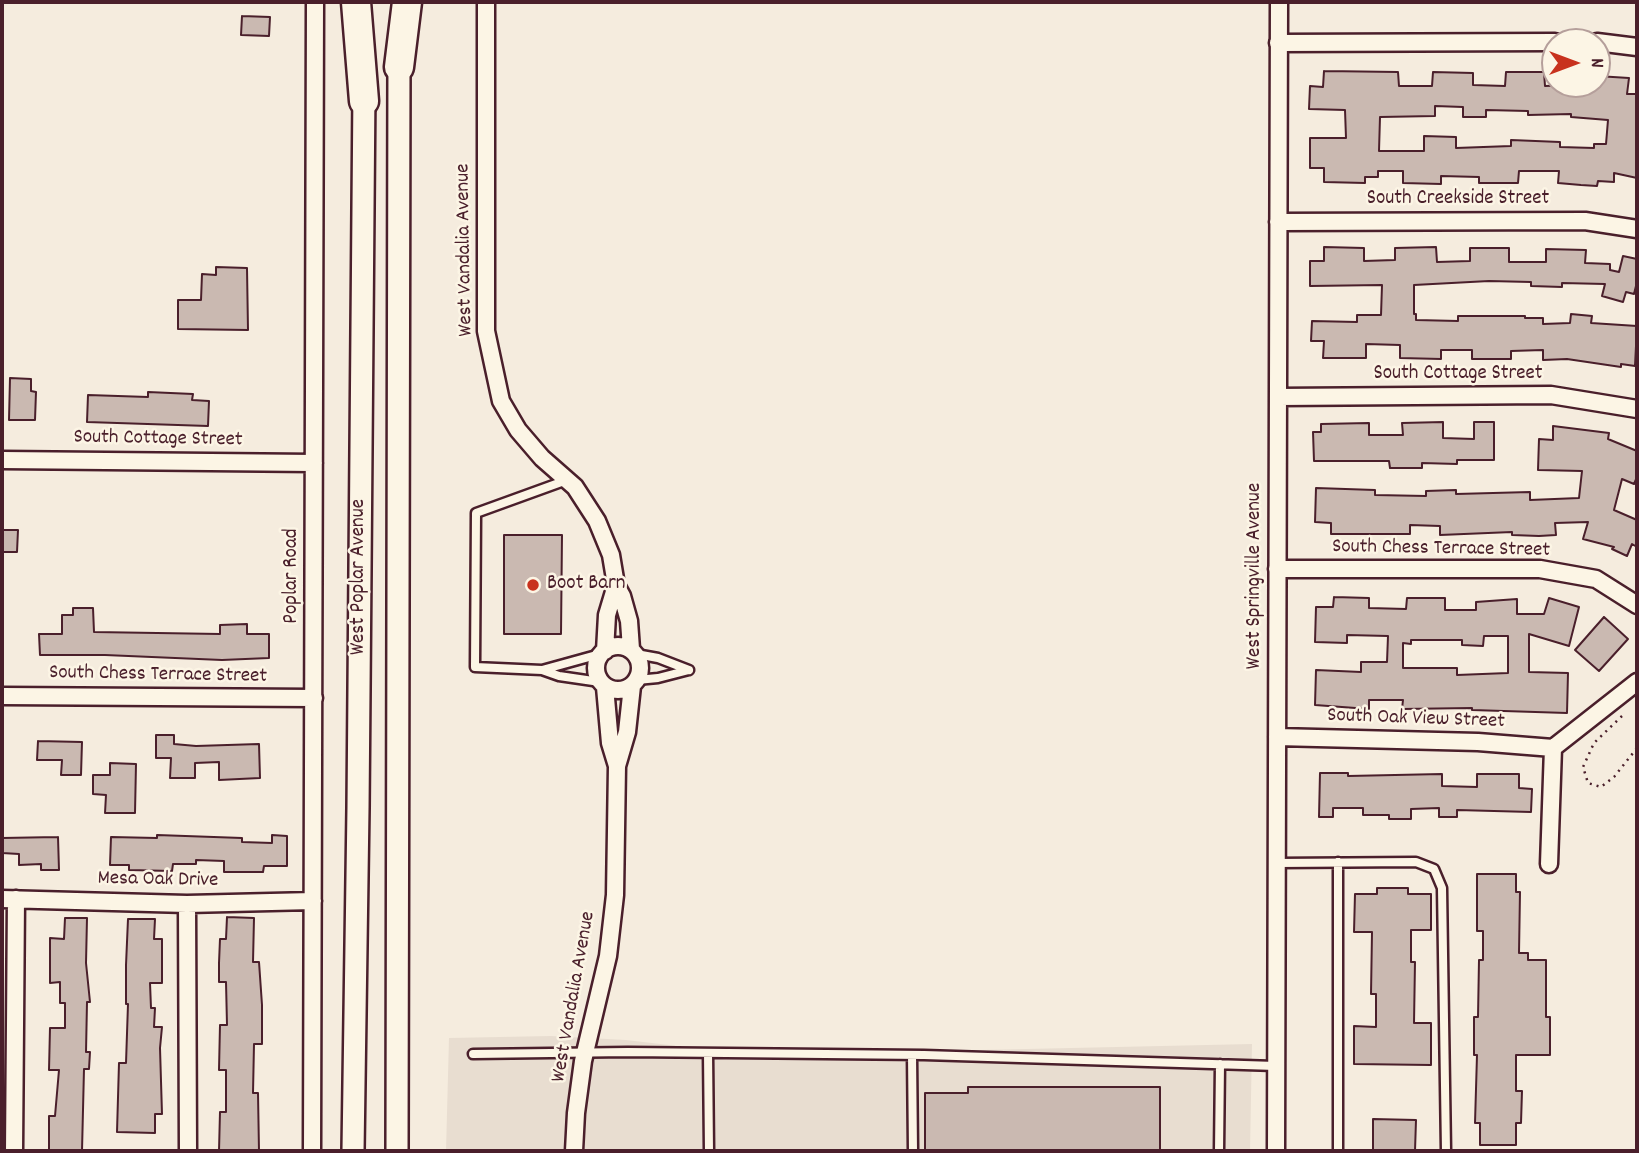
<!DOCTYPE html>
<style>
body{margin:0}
#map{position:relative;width:1639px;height:1153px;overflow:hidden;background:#f5ecde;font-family:Dekko,sans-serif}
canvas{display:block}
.frame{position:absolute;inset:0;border:4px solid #4a1f2b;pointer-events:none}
.north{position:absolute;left:1541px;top:28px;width:70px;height:70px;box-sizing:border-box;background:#fcf5e5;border:2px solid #b59f9b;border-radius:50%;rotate:90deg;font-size:19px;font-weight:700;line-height:28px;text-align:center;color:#4a1f2b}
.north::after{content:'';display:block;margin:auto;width:24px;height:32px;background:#c8321e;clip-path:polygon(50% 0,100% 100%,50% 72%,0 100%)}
</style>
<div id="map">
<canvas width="1639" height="1153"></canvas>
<div class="frame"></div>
<div class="north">N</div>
</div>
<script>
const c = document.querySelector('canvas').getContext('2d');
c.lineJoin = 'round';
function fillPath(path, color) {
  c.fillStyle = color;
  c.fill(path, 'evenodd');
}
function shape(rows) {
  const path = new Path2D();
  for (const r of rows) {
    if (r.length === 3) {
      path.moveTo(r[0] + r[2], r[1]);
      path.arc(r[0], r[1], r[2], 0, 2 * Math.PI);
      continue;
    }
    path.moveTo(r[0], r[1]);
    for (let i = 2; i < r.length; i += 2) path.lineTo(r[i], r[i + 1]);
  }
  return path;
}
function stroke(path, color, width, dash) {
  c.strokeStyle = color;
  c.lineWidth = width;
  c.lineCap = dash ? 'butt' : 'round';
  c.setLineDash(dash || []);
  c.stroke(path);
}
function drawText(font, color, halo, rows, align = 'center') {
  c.font = font + ' Dekko,sans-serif';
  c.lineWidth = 5;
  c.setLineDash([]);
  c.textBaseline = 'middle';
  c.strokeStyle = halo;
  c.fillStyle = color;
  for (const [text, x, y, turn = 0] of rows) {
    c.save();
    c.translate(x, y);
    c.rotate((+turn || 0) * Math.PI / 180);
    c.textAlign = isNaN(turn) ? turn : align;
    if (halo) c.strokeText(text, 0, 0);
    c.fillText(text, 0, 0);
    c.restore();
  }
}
fillPath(shape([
 [551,1036,626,1040,755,1055,1252,1044,1250,1151,446,1151,449,1038]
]), '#e8ddd0');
const building = shape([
 [242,16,270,17,269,36,241,35,242,16],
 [1324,71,1398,72,1399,86,1432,86,1433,72,1473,73,1473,85,1505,86,1506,72,1544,72,1545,86,1597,84,1597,76,1629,78,1627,94,1637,94,1637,178,1614,173,1614,182,1598,181,1597,186,1581,185,1558,183,1559,171,1519,171,1518,183,1479,183,1479,177,1441,176,1441,184,1403,183,1403,171,1378,171,1378,177,1365,177,1365,183,1324,182,1324,168,1310,168,1310,138,1346,138,1345,110,1309,109,1310,86,1323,87,1324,71],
 [1435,106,1463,107,1463,117,1486,117,1486,110,1528,111,1528,115,1571,114,1571,117,1608,120,1606,144,1594,144,1594,148,1560,147,1560,142,1511,140,1511,146,1456,148,1456,137,1424,136,1424,151,1379,151,1380,117,1435,116,1435,106],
 [1324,247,1364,248,1364,261,1395,260,1395,248,1436,247,1437,262,1470,261,1470,248,1509,248,1509,262,1546,262,1546,249,1586,250,1585,263,1610,264,1610,270,1619,272,1623,256,1637,259,1637,282,1634,294,1626,292,1623,302,1602,296,1605,284,1562,283,1562,287,1531,286,1531,282,1489,281,1414,285,1414,314,1416,314,1416,320,1458,321,1458,316,1525,316,1525,318,1543,318,1543,324,1570,323,1571,314,1592,316,1591,323,1637,326,1635,366,1621,364,1621,367,1567,359,1543,360,1543,350,1511,351,1511,359,1472,359,1472,350,1441,350,1441,359,1400,358,1400,345,1366,344,1366,358,1323,358,1324,341,1311,341,1312,321,1357,322,1357,315,1381,315,1382,285,1310,286,1310,261,1324,261,1324,247],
 [216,267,247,268,248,330,178,329,178,300,201,300,202,274,216,275,216,267],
 [10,378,31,379,31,391,36,392,35,420,9,420,10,378],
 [148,392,193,394,192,400,209,401,208,426,87,422,88,395,148,397,148,392],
 [1443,422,1443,438,1474,439,1474,422,1494,422,1494,460,1457,460,1457,464,1422,463,1422,468,1390,468,1389,461,1314,461,1313,432,1321,432,1321,424,1369,423,1369,435,1403,435,1402,423,1443,422],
 [1553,426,1609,433,1608,439,1637,451,1637,477,1634,484,1622,479,1614,510,1637,520,1637,547,1632,544,1627,556,1612,549,1614,547,1583,539,1588,522,1555,523,1556,535,1539,536,1512,535,1512,532,1440,535,1440,526,1410,525,1410,534,1331,534,1331,523,1315,522,1316,488,1375,490,1375,495,1426,496,1426,491,1456,490,1456,494,1530,492,1530,500,1579,498,1582,471,1538,470,1539,439,1553,440,1553,426],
 [2,530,18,530,17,552,2,552,2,530],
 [504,535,562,535,561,634,504,634,504,535],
 [1334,597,1369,598,1369,608,1406,609,1407,598,1445,598,1445,610,1476,610,1476,602,1517,599,1517,614,1544,614,1549,598,1579,607,1569,646,1529,634,1529,672,1568,673,1567,713,1472,710,1472,708,1402,709,1403,700,1369,700,1369,709,1315,705,1316,670,1361,672,1361,662,1387,662,1388,636,1347,635,1347,643,1315,642,1316,607,1333,607,1334,597],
 [1484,636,1508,636,1508,673,1457,675,1457,668,1403,668,1403,643,1411,644,1411,640,1462,640,1462,645,1483,646,1484,636],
 [73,608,93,608,94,632,220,634,220,625,247,624,247,634,269,634,269,658,222,660,105,655,40,655,39,634,62,634,62,615,73,615,73,608],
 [1604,617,1628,639,1599,671,1575,650,1604,617],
 [156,735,174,735,174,744,196,746,259,744,260,778,219,780,219,762,195,763,195,778,170,778,171,758,156,758,156,735],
 [38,741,82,742,81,775,61,775,62,760,37,760,38,741],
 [110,763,136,764,135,813,105,813,106,795,93,794,93,775,110,775,110,763],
 [1320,773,1348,773,1348,776,1442,774,1442,786,1477,787,1477,774,1519,774,1519,788,1532,789,1531,812,1457,810,1457,817,1439,817,1439,808,1411,809,1411,819,1389,819,1389,815,1363,815,1363,808,1333,808,1333,817,1319,817,1320,773],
 [157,835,242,838,242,842,272,843,272,835,287,836,287,866,264,866,263,872,224,872,224,861,196,860,196,864,173,864,172,871,129,870,129,865,110,865,111,837,157,838,157,835],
 [58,837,59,870,41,870,41,864,19,865,19,854,2,853,2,838,58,837],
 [1477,874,1516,874,1516,892,1520,892,1519,953,1528,953,1528,960,1546,960,1546,1017,1550,1017,1550,1055,1516,1055,1516,1091,1522,1091,1521,1123,1516,1123,1516,1145,1480,1145,1480,1123,1475,1123,1477,1055,1474,1055,1474,1017,1478,1017,1479,960,1483,960,1483,931,1477,931,1477,874],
 [1377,888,1408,888,1408,894,1431,894,1431,930,1411,930,1411,962,1415,962,1414,1023,1431,1023,1431,1065,1354,1064,1354,1026,1376,1027,1376,994,1371,994,1372,932,1354,932,1355,894,1377,894,1377,888],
 [227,917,254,918,253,962,259,962,262,1005,262,1044,254,1044,253,1093,258,1093,259,1151,219,1151,220,1112,226,1112,226,1070,219,1070,220,1025,227,1025,226,982,219,982,219,963,220,939,226,939,227,917],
 [65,918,87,918,86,963,90,1002,87,1002,86,1052,90,1052,89,1069,84,1069,82,1151,49,1151,49,1116,55,1116,59,1070,49,1070,50,1028,65,1028,65,1003,60,1003,60,982,50,983,50,938,64,939,65,918],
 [128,919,155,919,154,939,162,939,162,983,150,983,151,1008,155,1008,154,1027,162,1027,160,1048,162,1114,155,1114,155,1133,117,1132,119,1063,126,1063,128,1004,126,1004,126,965,128,919],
 [968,1087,1160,1087,1160,1151,925,1151,925,1093,968,1093,968,1087],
 [1373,1119,1416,1120,1415,1151,1373,1151,1373,1119]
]);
fillPath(building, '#cab9b1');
stroke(building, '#4a1f2b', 2);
const lane = shape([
 [567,480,476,513,475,667,542,670,559,676,600,682],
 [636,654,658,658,689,670],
 [542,670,600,654],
 [637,680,658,678,689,670],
 [1338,862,1338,1151],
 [1277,863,1416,862,1434,869,1442,888,1446,1151],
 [708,1053,709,1151],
 [473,1054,628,1052,924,1055,1276,1066],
 [912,1055,913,1151],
 [1219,1151,1220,1064]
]);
const street = shape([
 [486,2,486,331,501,401,518,430,542,458,575,487,597,521,611,555,616,585,622,596,629,621,631,649],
 [1597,42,1637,47],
 [1278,43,1555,42],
 [1278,222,1585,221,1637,229],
 [1278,397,1551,395,1637,409],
 [2,460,314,463],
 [1277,569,1540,569,1596,579,1637,605],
 [618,668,22],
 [605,651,607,615,616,585],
 [605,687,610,743,617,766],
 [2,696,314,698],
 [1277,737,1478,742,1553,748],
 [1549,864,1553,748,1637,682],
 [2,899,187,904,313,901],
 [187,904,188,1151],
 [14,1151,16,899],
 [312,1151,315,2],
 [574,1151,576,1113,583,1061,608,956,615,895,617,766,627,732,632,686],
 [1276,1151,1279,2]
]);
const secondary = shape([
 [353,1151,358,808,364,88],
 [397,1151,399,53]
]);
const highway = shape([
 [356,2,364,101],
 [399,67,407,2]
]);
stroke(lane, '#4a1f2b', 13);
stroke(street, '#4a1f2b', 21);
stroke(secondary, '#4a1f2b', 26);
stroke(highway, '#4a1f2b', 33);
stroke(shape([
 [1622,716,1594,743,1583,767,1588,783,1601,787,1614,777,1637,748]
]), '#4a1f2b', 2.5, [2, 5]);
stroke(lane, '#fcf5e5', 8);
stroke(street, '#fcf5e5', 16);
stroke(secondary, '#fcf5e5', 21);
stroke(highway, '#fcf5e5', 28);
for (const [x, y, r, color] of [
 [533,585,7,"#c8321e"]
]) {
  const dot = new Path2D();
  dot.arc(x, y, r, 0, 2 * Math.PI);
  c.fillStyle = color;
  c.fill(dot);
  stroke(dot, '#fcf5e5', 2.5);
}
drawText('21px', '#4a1f2b', '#fcf5e5', [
 ["South Creekside Street",1458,200],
 ["West Vandalia Avenue",466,250,-91],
 ["South Cottage Street",1458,375],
 ["South Cottage Street",158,440,1],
 ["South Chess Terrace Street",1441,550,1],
 ["Poplar Road",293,576,-90],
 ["West Springville Avenue",1256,576,-90],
 ["West Poplar Avenue",360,577,-90],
 ["South Chess Terrace Street",158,676,1],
 ["South Oak View Street",1416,720,2],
 ["Mesa Oak Drive",158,881,1],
 ["West Vandalia Avenue",575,997,-80]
]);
drawText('21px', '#4a1f2b', '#fcf5e5', [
 ["Boot Barn",547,585]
], 'left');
</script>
